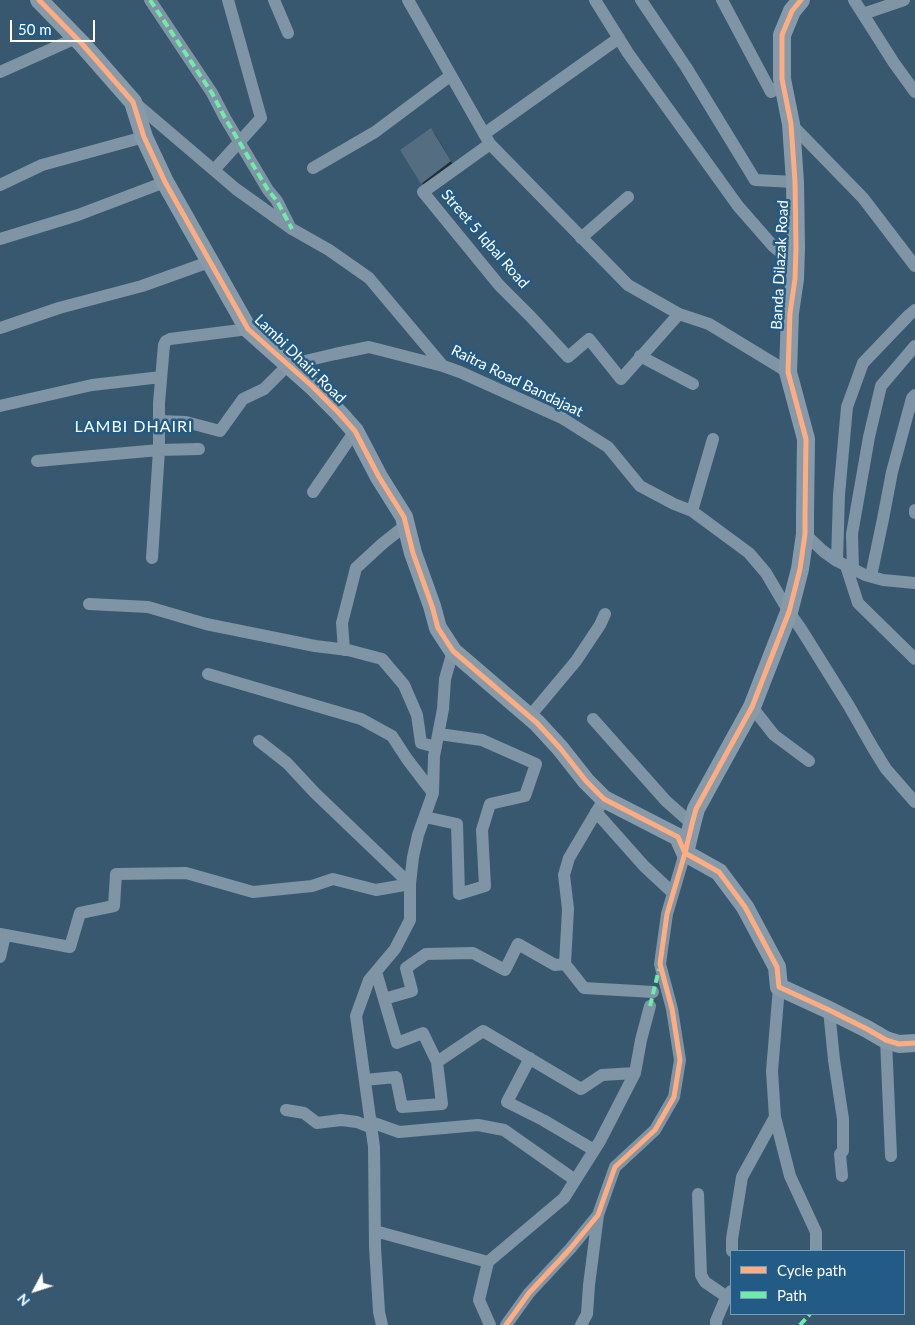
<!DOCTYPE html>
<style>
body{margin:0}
#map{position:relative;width:915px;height:1325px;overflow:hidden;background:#38586f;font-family:Lato,sans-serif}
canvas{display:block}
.legend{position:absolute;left:730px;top:1250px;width:175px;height:65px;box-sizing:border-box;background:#225b85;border:1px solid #7a9db6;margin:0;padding:6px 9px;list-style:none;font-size:15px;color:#fff}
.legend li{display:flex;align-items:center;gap:10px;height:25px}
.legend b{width:25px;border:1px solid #7a9db6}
.north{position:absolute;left:10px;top:1265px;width:50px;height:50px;-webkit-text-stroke:4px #225b85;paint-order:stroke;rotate:230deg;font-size:14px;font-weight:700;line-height:20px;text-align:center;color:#fff}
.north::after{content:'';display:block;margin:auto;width:18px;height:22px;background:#fff;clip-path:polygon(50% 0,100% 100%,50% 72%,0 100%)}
.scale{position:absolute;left:10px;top:20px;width:85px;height:22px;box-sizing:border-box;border:2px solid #fff;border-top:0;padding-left:6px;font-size:15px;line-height:18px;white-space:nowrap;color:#fff;-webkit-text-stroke:4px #225b85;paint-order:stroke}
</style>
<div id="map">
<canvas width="915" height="1325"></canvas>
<ul class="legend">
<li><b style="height:6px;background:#ffac80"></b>Cycle path</li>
<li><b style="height:6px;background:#6deda7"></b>Path</li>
</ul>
<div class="north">N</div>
<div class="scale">50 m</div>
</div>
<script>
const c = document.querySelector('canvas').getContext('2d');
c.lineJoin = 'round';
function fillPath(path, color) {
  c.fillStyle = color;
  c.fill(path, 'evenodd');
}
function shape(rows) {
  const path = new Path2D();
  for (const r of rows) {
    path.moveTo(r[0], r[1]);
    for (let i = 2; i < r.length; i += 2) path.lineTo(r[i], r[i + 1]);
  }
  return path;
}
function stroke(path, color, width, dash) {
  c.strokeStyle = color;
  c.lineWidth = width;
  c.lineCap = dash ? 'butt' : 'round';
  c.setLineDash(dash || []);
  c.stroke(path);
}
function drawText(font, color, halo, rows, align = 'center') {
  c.font = font + ' Lato,sans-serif';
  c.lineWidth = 5;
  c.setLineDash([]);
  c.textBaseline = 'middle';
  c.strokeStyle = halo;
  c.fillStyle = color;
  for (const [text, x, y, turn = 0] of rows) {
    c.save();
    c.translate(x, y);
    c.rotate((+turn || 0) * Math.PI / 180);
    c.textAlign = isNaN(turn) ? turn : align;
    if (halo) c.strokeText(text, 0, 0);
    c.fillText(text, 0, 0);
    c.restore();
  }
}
fillPath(shape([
 [431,130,435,134,454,166,426,187,422,183]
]), '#0007');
fillPath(shape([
 [431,128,451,161,421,184,400,150]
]), '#546d80');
stroke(shape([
 [150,0,212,93,225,118,268,190,277,201,289,225],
 [274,0,288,33],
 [408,0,490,144,423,192,499,285,531,317,568,357,589,339,621,379,679,314],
 [595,0,628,53,738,206,773,246,796,265],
 [641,0,686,67,755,180,795,182],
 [722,0,771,92,783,84],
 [854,0,894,63,915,92],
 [863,14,904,0],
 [0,72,76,38],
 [134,102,236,189,292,229,329,250,369,278,443,366,460,372,562,418,608,447,640,486,674,504,692,511,749,553,766,573,789,612,801,629,849,706,873,748,886,769,915,802],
 [791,124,863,198,915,266],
 [484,134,619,38],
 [490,144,628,285,679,314,709,324,788,372],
 [313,168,375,132,450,76],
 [214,170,261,118,228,0],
 [0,185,42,165,144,137],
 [581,238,628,197],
 [0,239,78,215,165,182],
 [0,328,59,308,142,286,209,262],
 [640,356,693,384],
 [0,406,92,385,161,377],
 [159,421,186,422,220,431,243,399,264,389,288,365,335,354,369,347,443,366],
 [37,461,159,450,199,449],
 [313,492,355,431],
 [915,510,915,513],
 [692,511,713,439],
 [805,534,823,551,837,561,865,575,883,580,915,583],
 [152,558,159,450,159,403,164,345,166,341,170,339,248,329],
 [837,561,839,495,847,407,863,363,909,315,915,310],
 [846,566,858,603,915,659],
 [853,569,852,534,869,437,881,386,915,346],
 [871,576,883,519,892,472,912,398,915,395],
 [89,604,148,607,206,624,315,646,348,650,382,659,404,685,417,715,421,743,436,747],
 [344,650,342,623,356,568,382,544,406,525],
 [208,674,361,719,392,736,407,759,433,793],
 [752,707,774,735,809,761],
 [530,716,576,661,600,625,605,614],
 [593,719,666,801,692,824],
 [259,741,287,763,315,793,410,884],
 [604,799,569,858,564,875,568,909,565,964,584,988,653,992],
 [596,812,644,866,673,893],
 [425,817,457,824,459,894,485,886,482,830,490,804,525,796,536,764,482,740,439,734],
 [0,934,70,947,80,913,114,906,116,874,186,873,253,892,312,886,333,879,376,890,410,884],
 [0,957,5,935],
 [376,972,397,1043,423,1033,437,1062],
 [384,999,412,991,406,968,426,954,473,953,505,970,518,944,555,965,565,964],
 [829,1010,834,1060,843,1119,843,1151,840,1154,842,1176],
 [886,1040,891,1156],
 [530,1058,507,1102,543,1120,594,1150],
 [365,1080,396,1077,402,1107,442,1104,437,1062,483,1031,581,1089,602,1075,635,1073],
 [286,1110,304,1113,317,1123,341,1120,357,1122,372,1128],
 [775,1117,790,1176,816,1232,816,1251],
 [371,1122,399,1132,478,1125,504,1130,575,1180],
 [698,1194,701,1275,705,1282,727,1297],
 [375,1231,488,1262],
 [732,1251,732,1239,742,1177,775,1117,772,1071,779,987],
 [382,1325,379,1312,375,1247,374,1147,356,1016,369,980,395,949,410,920,410,884,413,857,418,835,433,793,434,756,443,709,445,679,453,651],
 [490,1325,479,1300,488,1262,564,1198,600,1141,635,1073,641,1040,650,1006],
 [506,1325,529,1293,570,1249,598,1215,615,1167,655,1130,674,1097,680,1060,672,1009,660,964,667,914,685,853],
 [581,1325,587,1314,589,1285,598,1215],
 [716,1325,716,1321,724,1302,731,1291]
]), '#7f94a5', 12);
stroke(shape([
 [39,0,83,45,133,102,144,137,165,182,248,329,312,386,339,413,355,431,379,477,404,517,413,553,432,606,438,628,453,651,537,723,560,748,586,781,604,799,678,837,685,853,719,872,745,907,777,967,779,987,829,1010,867,1029,886,1040,899,1044,915,1043],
 [685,853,692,824,696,809,752,707,789,612,800,569,805,534,805,516,806,439,788,372,790,313,795,279,796,248,795,182,791,124,782,79,782,35,792,11,801,0]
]), '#869aa9', 18);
stroke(shape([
 [150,0,212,93,225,118,268,190,277,201,292,229],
 [650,1006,659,969],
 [800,1325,810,1314]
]), '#6deda7', 4, [8, 4]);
stroke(shape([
 [39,0,83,45,133,102,144,137,165,182,248,329,312,386,339,413,355,431,379,477,404,517,413,553,432,606,438,628,453,651,537,723,560,748,586,781,604,799,678,837,685,853,719,872,745,907,777,967,779,987,829,1010,867,1029,886,1040,899,1044,915,1043],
 [506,1325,529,1293,570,1249,598,1215,615,1167,655,1130,674,1097,680,1060,672,1009,660,964,667,914,685,853,692,824,696,809,752,707,789,612,800,569,805,534,805,516,806,439,788,372,790,313,795,279,796,248,795,182,791,124,782,79,782,35,792,11,801,0]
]), '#ffac80', 5);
drawText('15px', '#fff', '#225b85', [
 ["Street 5 Iqbal Road",485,239,49],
 ["Banda Dilazak Road",780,265,-87],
 ["Lambi Dhairi Road",300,359,44],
 ["Raitra Road Bandajaat",517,381,26]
]);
c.letterSpacing = '1px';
drawText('16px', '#fff', '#225b85', [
 ["LAMBI DHAIRI",134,427]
]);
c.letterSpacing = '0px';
</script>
